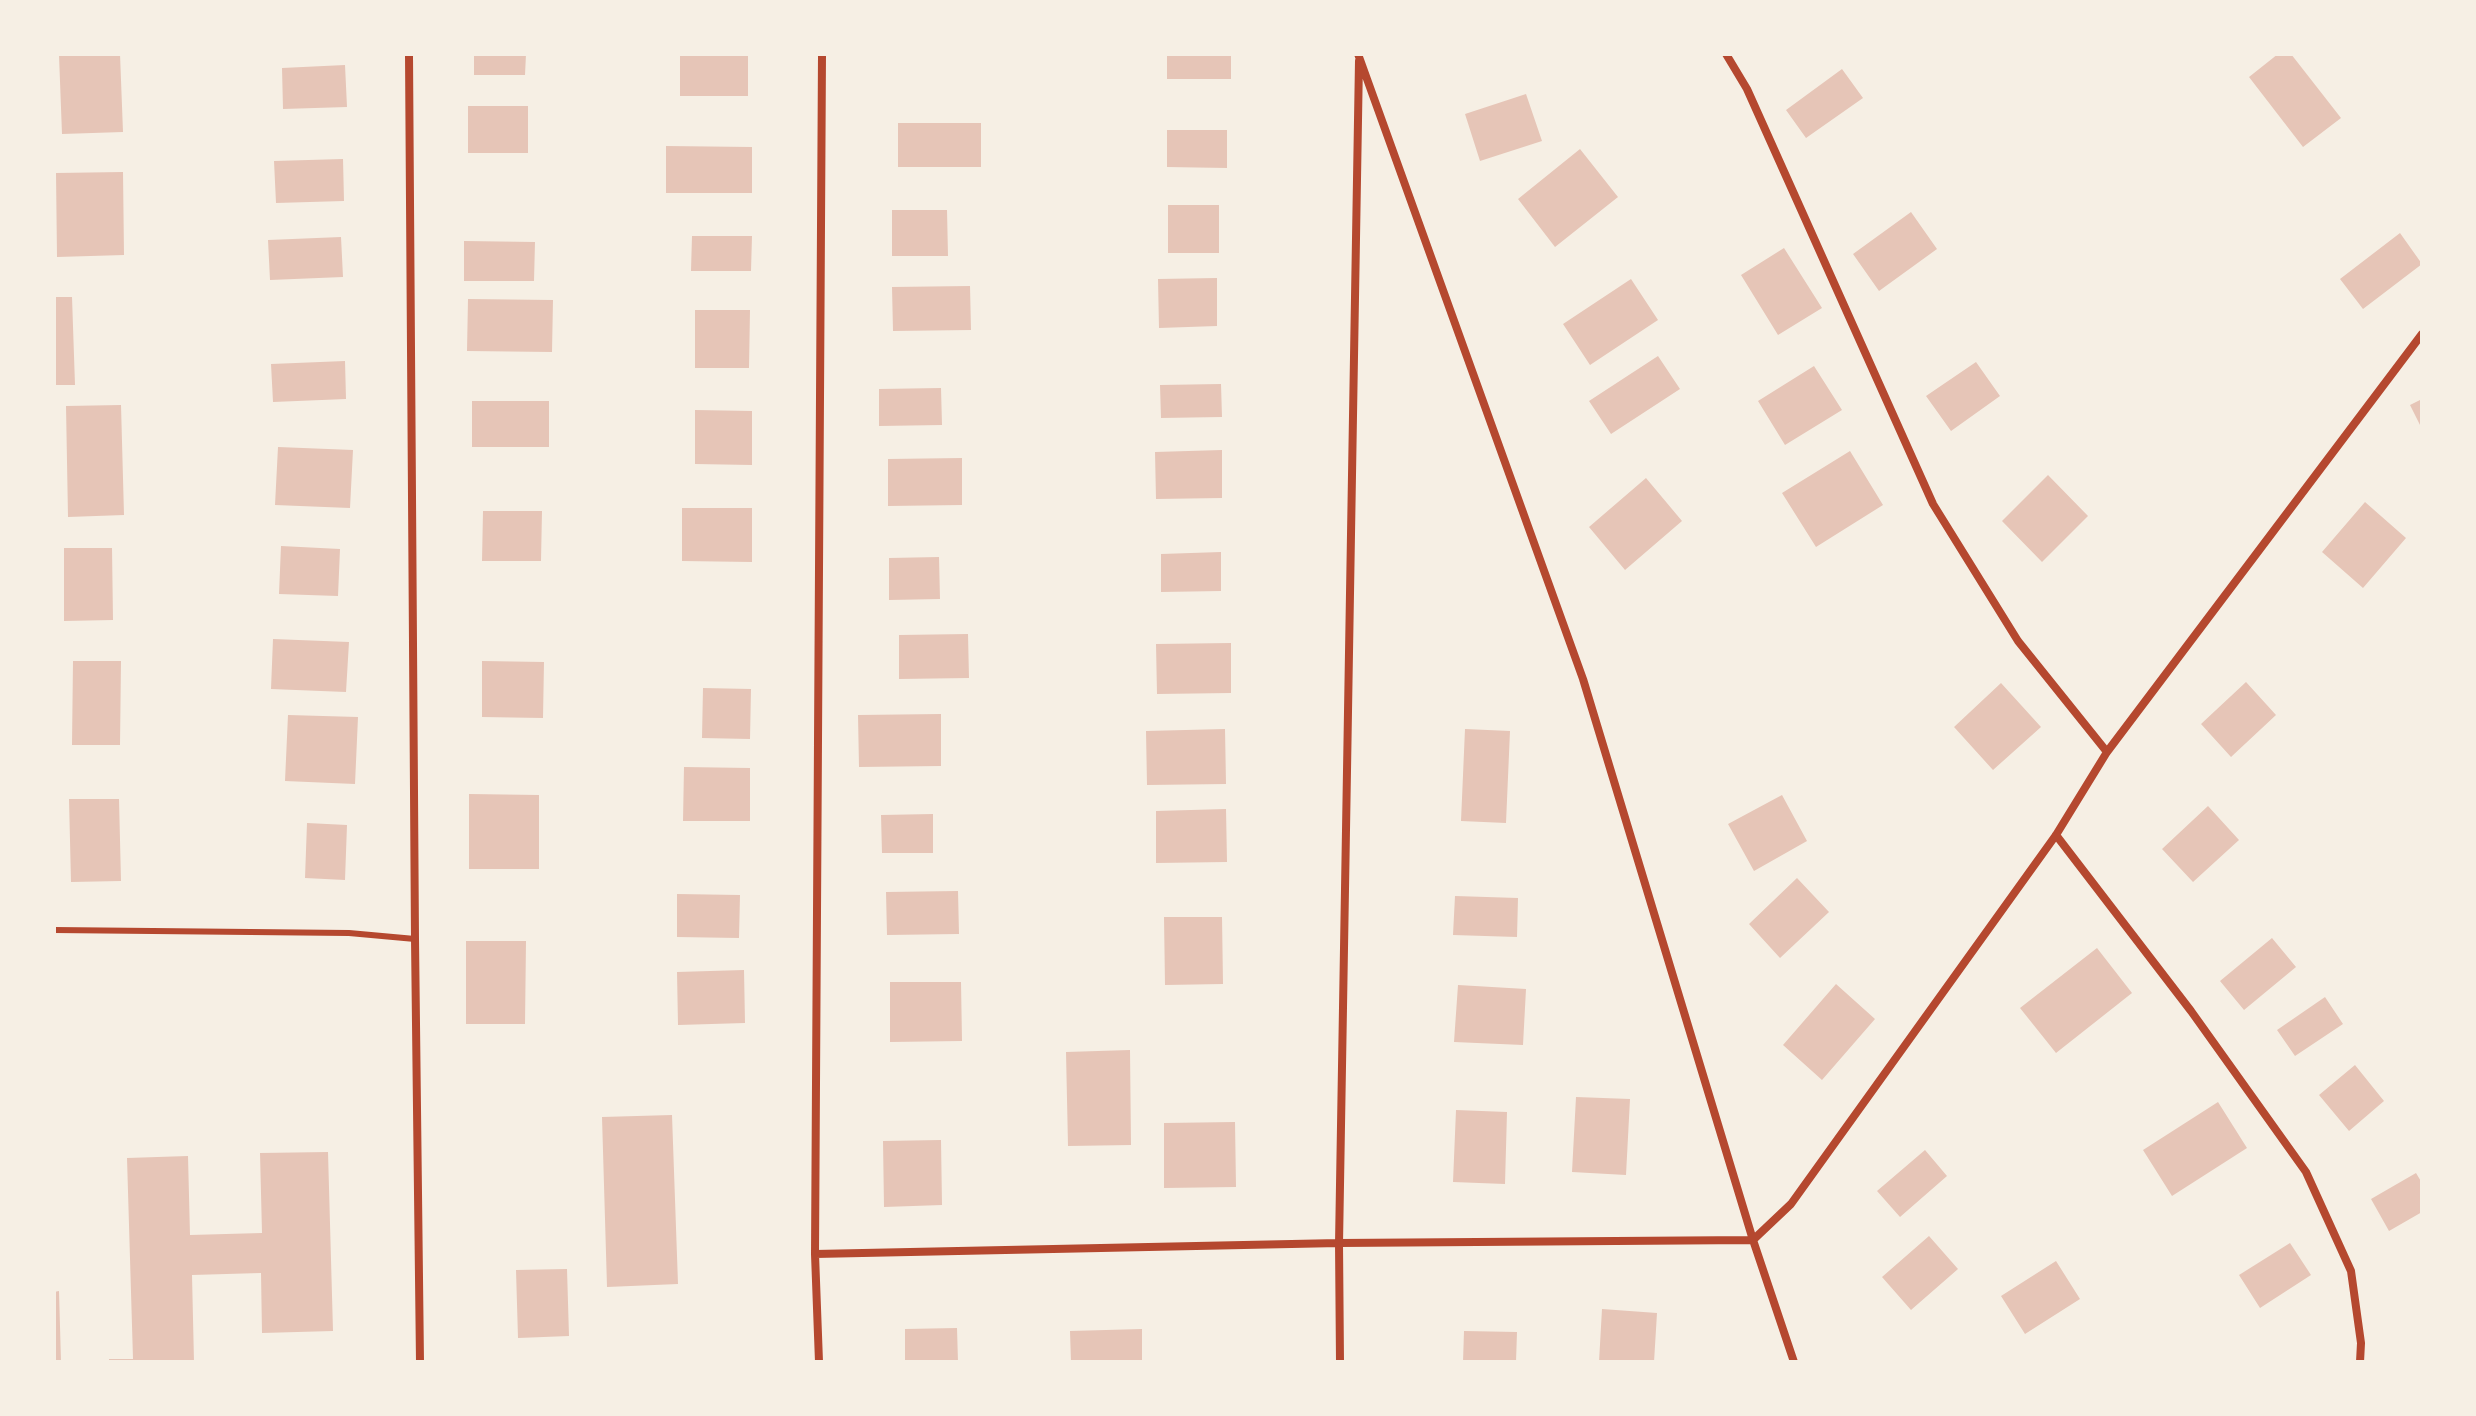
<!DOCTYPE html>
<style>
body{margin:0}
#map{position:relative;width:2476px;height:1416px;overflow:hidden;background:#f6efe4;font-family:"Roboto Condensed",sans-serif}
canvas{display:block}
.frame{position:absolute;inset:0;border:56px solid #f6efe4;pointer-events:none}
</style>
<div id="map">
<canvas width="2476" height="1416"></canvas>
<div class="frame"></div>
</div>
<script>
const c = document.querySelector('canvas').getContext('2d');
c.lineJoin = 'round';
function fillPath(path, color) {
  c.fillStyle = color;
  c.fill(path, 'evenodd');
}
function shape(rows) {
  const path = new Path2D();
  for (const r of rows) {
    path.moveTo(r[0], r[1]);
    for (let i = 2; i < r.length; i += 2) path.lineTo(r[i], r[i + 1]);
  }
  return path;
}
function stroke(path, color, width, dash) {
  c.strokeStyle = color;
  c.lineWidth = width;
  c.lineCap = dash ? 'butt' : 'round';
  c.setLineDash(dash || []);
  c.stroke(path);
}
fillPath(shape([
 [120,54,123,132,62,134,59,55],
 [474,54,526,54,525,75,474,75],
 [680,54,748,54,748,96,680,96],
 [1167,54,1231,54,1231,79,1167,79],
 [2278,54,2291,54,2341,118,2303,147,2249,77],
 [345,65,347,107,283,109,282,68],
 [1842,69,1863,98,1806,138,1786,110],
 [1526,94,1542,141,1480,161,1465,114],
 [468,106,528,106,528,153,468,153],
 [898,123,981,123,981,167,898,167],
 [1167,130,1227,130,1227,168,1167,167],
 [666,146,752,147,752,193,666,193],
 [1580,149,1618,197,1555,247,1518,199],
 [343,159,344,201,276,203,274,161],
 [123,172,124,255,57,257,56,173],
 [1168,205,1219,205,1219,253,1168,253],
 [892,210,947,210,948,256,892,256],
 [1911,212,1937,249,1879,291,1853,254],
 [2400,233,2422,264,2363,309,2340,279],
 [692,236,752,236,751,271,691,271],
 [341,237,343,277,270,280,268,240],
 [464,241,535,242,534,281,464,281],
 [1784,248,1822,308,1778,335,1741,275],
 [1217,278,1217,326,1159,328,1158,279],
 [1631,279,1658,320,1590,365,1563,324],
 [970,286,971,330,893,331,892,287],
 [54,297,72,297,75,385,54,385],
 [468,299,553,300,552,352,467,351],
 [695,310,750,310,749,368,695,368],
 [1658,356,1680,389,1611,434,1589,401],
 [345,361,346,399,273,402,271,364],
 [1976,362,2000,396,1951,431,1926,396],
 [1814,366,1842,410,1785,445,1758,401],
 [1221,384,1222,417,1161,418,1160,385],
 [941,388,942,425,879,426,879,389],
 [2422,399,2422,429,2410,405],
 [472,401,549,401,549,447,472,447],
 [121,405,124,515,68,517,66,406],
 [695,410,752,411,752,465,695,464],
 [278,447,353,450,350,508,275,505],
 [1222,450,1222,498,1156,499,1155,452],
 [1850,451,1883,505,1816,547,1782,493],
 [962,458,962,505,888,506,888,459],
 [2048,475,2088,516,2042,562,2002,521],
 [1646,478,1682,521,1625,570,1589,527],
 [2365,502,2406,538,2363,588,2322,552],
 [682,508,752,508,752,562,682,561],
 [483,511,542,511,541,561,482,561],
 [281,546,340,549,338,596,279,594],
 [64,548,112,548,113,620,64,621],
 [1221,552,1221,591,1161,592,1161,554],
 [939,557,940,599,889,600,889,558],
 [968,634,969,678,899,679,899,635],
 [273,639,349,642,346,692,271,689],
 [1231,643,1231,693,1157,694,1156,644],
 [73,661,121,661,120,745,72,745],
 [482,661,544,662,543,718,482,717],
 [2246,682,2276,715,2231,757,2201,724],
 [2001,683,2041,727,1993,770,1954,727],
 [703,688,751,689,750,739,702,738],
 [941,714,941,766,859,767,858,715],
 [288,715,358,717,355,784,285,781],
 [1225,729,1226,784,1147,785,1146,731],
 [1465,729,1510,731,1506,823,1461,821],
 [684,767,750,768,750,821,683,821],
 [469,794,539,795,539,869,469,869],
 [1782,795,1807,841,1754,871,1728,824],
 [69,799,119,799,121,881,71,882],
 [2208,806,2239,840,2193,882,2162,849],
 [1226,809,1227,862,1156,863,1156,811],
 [933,814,933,853,882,853,881,815],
 [307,823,347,825,345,880,305,878],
 [1797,878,1829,912,1780,958,1749,924],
 [958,891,959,934,887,935,886,892],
 [677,894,740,895,739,938,677,937],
 [1455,896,1518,898,1517,937,1453,935],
 [1164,917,1222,917,1223,984,1165,985],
 [2272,938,2296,967,2244,1010,2220,981],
 [466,941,526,941,525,1024,466,1024],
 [2097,948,2132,993,2056,1053,2020,1008],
 [744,970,745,1023,678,1025,677,972],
 [890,982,961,982,962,1041,890,1042],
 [1836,984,1875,1019,1822,1080,1783,1045],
 [1458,985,1526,989,1523,1045,1454,1042],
 [2325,997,2343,1024,2295,1056,2277,1030],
 [1130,1050,1131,1145,1068,1146,1066,1052],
 [2355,1065,2384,1101,2349,1131,2319,1095],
 [1576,1097,1630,1099,1626,1175,1572,1172],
 [2218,1102,2247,1148,2172,1196,2143,1150],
 [1456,1110,1507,1112,1505,1184,1453,1182],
 [672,1115,678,1284,607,1287,602,1117],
 [1235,1122,1236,1187,1164,1188,1164,1123],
 [941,1140,942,1205,884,1207,883,1141],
 [1925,1150,1947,1176,1900,1217,1877,1191],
 [328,1152,333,1331,262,1333,261,1273,192,1275,194,1362,109,1362,109,1359,133,1359,127,1158,188,1156,190,1235,262,1233,260,1153],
 [2416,1173,2422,1183,2422,1212,2389,1231,2371,1199],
 [1929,1236,1958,1269,1911,1310,1882,1277],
 [2290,1243,2311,1275,2260,1308,2239,1275],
 [2056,1261,2080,1299,2025,1334,2001,1296],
 [567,1269,569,1336,518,1338,516,1270],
 [59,1291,61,1362,54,1362,54,1292],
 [1602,1309,1657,1313,1654,1362,1599,1362],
 [957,1328,958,1362,905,1362,905,1329],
 [1142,1329,1142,1362,1071,1362,1070,1331],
 [1464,1331,1517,1332,1516,1362,1463,1362]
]), '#e6c5b7');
stroke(shape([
 [54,930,349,933,415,939]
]), '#b5482f', 6);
stroke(shape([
 [409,54,415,939,420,1362],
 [1358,54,1583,679,1753,1240,1794,1362],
 [1726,54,1747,89,1933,504,2018,641,2107,752],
 [2056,835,2191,1011,2306,1172,2351,1271,2361,1343,2360,1362],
 [815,1254,1339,1243,1753,1240,1791,1204,2056,835,2107,752,2422,334],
 [819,1362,815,1254,822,54],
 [1340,1362,1339,1243,1359,61]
]), '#b5482f', 8);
</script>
